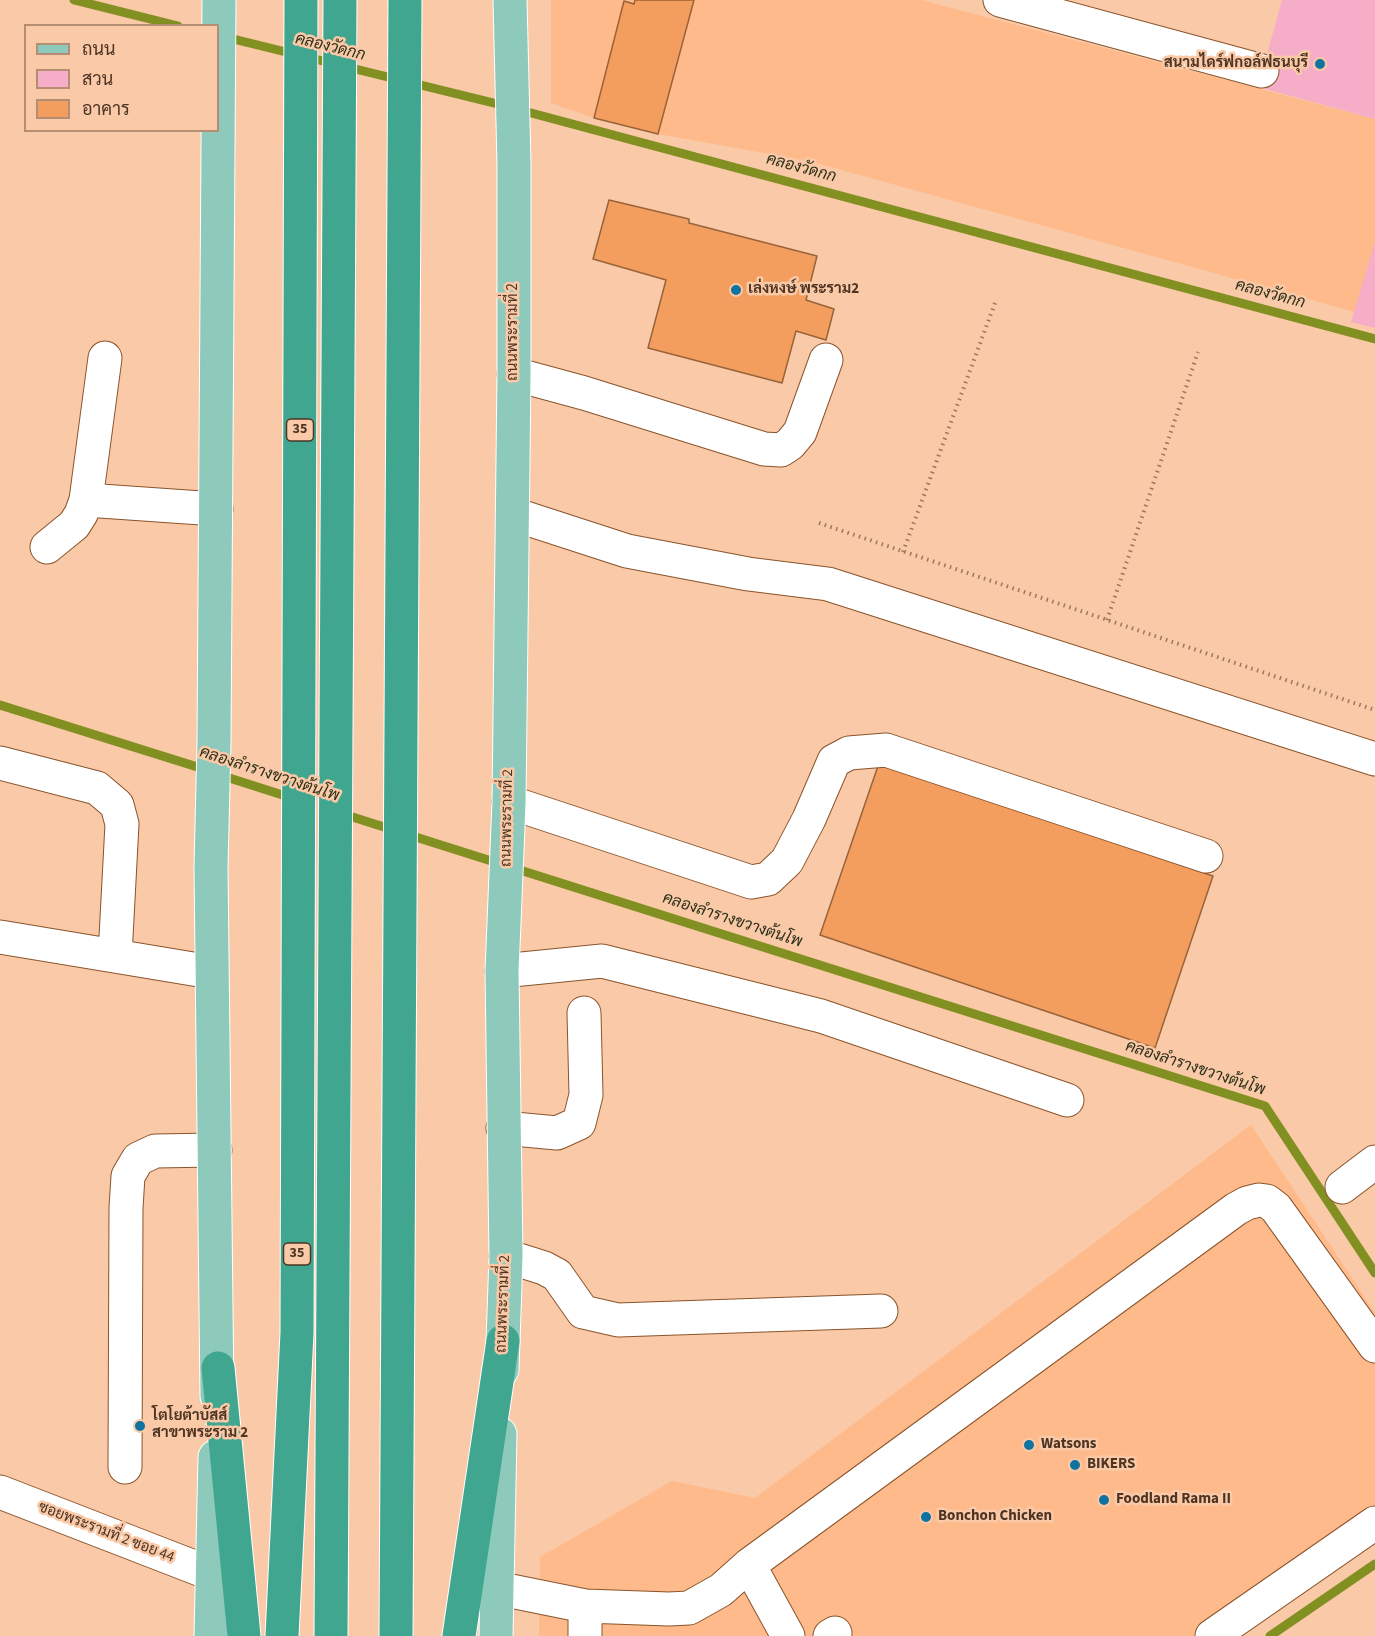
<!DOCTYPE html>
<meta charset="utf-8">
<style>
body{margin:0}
#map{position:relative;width:1375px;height:1636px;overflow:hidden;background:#fac9a7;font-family:"Source Sans 3",Sarabun,sans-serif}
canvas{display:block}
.legend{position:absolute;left:24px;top:24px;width:195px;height:108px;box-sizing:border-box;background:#fac9a7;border:2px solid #b58d72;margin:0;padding:8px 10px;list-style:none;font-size:18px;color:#4d3423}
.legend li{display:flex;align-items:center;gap:12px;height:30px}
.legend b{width:30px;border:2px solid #b58d72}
</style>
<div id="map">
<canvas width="1375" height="1636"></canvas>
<ul class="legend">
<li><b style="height:8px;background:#8dcabc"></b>ถนน</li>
<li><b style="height:16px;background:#f6adc7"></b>สวน</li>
<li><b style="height:16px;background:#f39e5e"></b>อาคาร</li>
</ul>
</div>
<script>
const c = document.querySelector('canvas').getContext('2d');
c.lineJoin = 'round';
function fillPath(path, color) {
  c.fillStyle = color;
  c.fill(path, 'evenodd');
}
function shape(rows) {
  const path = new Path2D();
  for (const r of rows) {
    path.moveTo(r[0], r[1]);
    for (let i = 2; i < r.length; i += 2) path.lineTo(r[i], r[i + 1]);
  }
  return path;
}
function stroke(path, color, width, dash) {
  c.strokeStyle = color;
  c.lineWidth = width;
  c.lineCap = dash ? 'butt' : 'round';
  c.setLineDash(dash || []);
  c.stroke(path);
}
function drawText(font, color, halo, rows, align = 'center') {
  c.font = font + ' "Source Sans 3",Sarabun,sans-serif';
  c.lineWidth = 5;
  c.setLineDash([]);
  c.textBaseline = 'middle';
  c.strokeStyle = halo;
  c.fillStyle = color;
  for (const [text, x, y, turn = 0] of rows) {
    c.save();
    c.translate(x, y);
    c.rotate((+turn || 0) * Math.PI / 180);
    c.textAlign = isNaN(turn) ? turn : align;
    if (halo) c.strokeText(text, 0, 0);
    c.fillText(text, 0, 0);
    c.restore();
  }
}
fillPath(shape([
 [551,0,921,0,1375,119,1375,242,1355,312,809,161,658,134,594,118,551,103],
 [1251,1125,1375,1313,1375,1517,1201,1636,539,1636,540,1557,672,1481,755,1498]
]), '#feba8a');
fillPath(shape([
 [1282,0,1375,0,1375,119,1258,87],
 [1375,242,1375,328,1351,322]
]), '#f6adc7');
stroke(shape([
 [74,0,178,26],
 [225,37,506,106],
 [520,110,1375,339],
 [0,705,207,770],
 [220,775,292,798],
 [343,814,1265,1106,1375,1273],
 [1270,1636,1375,1564]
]), '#828f21', 9);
const building = shape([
 [635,0,694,0,658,134,594,118,624,1,634,4,635,0],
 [609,200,689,219,689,223,817,256,806,300,834,309,826,340,796,331,782,383,648,348,666,280,593,259,609,200],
 [879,763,1213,876,1155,1048,820,935,879,763]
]);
fillPath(building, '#f39e5e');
stroke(building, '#99633a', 1.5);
const minor = shape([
 [1000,0,1262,71],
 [514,374,584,393,764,449,781,450,790,444,800,432,826,360],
 [86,500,216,509],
 [513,514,627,551,748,574,828,584,1375,759],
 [47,547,74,525,81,514,86,500,105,358],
 [0,763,97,788,117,805,122,824,115,956],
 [509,802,751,882,768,879,787,861,809,819,834,761,849,753,886,750,1206,856],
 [0,937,211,972],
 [502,971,602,961,821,1016,1067,1100],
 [503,1128,557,1133,579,1123,586,1095,584,1013],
 [1342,1187,1375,1162],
 [506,1256,544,1268,557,1275,583,1312,618,1320,881,1311],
 [125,1467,126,1208,128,1176,138,1159,155,1151,215,1150],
 [0,1492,212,1574],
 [749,1565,788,1636],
 [496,1588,585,1606,669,1609,689,1608,721,1590,749,1565,1236,1209,1247,1203,1259,1200,1267,1201,1276,1208,1375,1346],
 [585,1636,585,1606],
 [830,1636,835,1633],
 [1212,1636,1375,1523]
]);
const major = shape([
 [502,1370,506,1256,502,971,509,802,514,374,514,164,510,0],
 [217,1396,211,867,214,743,219,0],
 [211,1636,215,1457],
 [496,1636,500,1434]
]);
const highway = shape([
 [218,1368,244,1636],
 [282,1636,297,1333,301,0],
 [331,1636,340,0],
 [459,1636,503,1341]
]);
stroke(minor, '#8a542b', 35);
stroke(major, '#fff', 35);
stroke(highway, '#fff', 35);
stroke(shape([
 [819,523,1375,710],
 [903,552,995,303],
 [1107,620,1198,352]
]), '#9b775f', 4, [1.5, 4.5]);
stroke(minor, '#fff', 33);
stroke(major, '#8dcabc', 33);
stroke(highway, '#41a690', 33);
const highwayBridge = shape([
 [396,1636,405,0]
]);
stroke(highwayBridge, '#fff', 35, []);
stroke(highwayBridge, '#41a690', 33);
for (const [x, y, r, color] of [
 [1320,64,6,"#10729f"],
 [736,290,6,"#10729f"],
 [140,1426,6,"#10729f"],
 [1029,1445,6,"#10729f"],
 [1075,1465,6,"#10729f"],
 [1104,1500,6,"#10729f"],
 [926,1517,6,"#10729f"]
]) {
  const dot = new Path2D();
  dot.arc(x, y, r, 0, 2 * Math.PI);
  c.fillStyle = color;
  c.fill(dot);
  stroke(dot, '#fac9a7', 2);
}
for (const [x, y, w] of [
 [300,430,27],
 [297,1254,27]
]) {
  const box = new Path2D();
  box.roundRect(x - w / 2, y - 11, w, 22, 4.5);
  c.fillStyle = '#fac9a7';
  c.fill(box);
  stroke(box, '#4d3423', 1.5);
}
drawText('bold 14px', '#4d3423', null, [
 ["35",300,430],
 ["35",297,1254]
]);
drawText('bold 15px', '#4d3423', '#fac9a7', [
 ["สนามไดร์ฟกอล์ฟธนบุรี",1308,64,"right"],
 ["เล่งหงษ์ พระราม2",748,290],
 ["โตโยต้าบัสส์",152,1417],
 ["สาขาพระราม 2",152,1434],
 ["Watsons",1041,1445],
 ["BIKERS",1087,1465],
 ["Foodland Rama II",1116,1500],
 ["Bonchon Chicken",938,1517]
], 'left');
drawText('15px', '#4d3423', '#fac9a7', [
 ["ถนนพระรามที่ 2",514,332,-90],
 ["ถนนพระรามที่ 2",508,818,-89],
 ["ถนนพระรามที่ 2",504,1304,-88],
 ["ซอยพระรามที่ 2 ซอย 44",106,1533,21]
]);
drawText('italic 16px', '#2d311a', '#fac9a7', [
 ["คลองวัดกก",330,48,14],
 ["คลองวัดกก",801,169,15],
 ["คลองวัดกก",1270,295,15],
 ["คลองลำรางขวางต้นโพ",269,775,18],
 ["คลองลำรางขวางต้นโพ",732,921,18],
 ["คลองลำรางขวางต้นโพ",1195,1069,18]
]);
</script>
